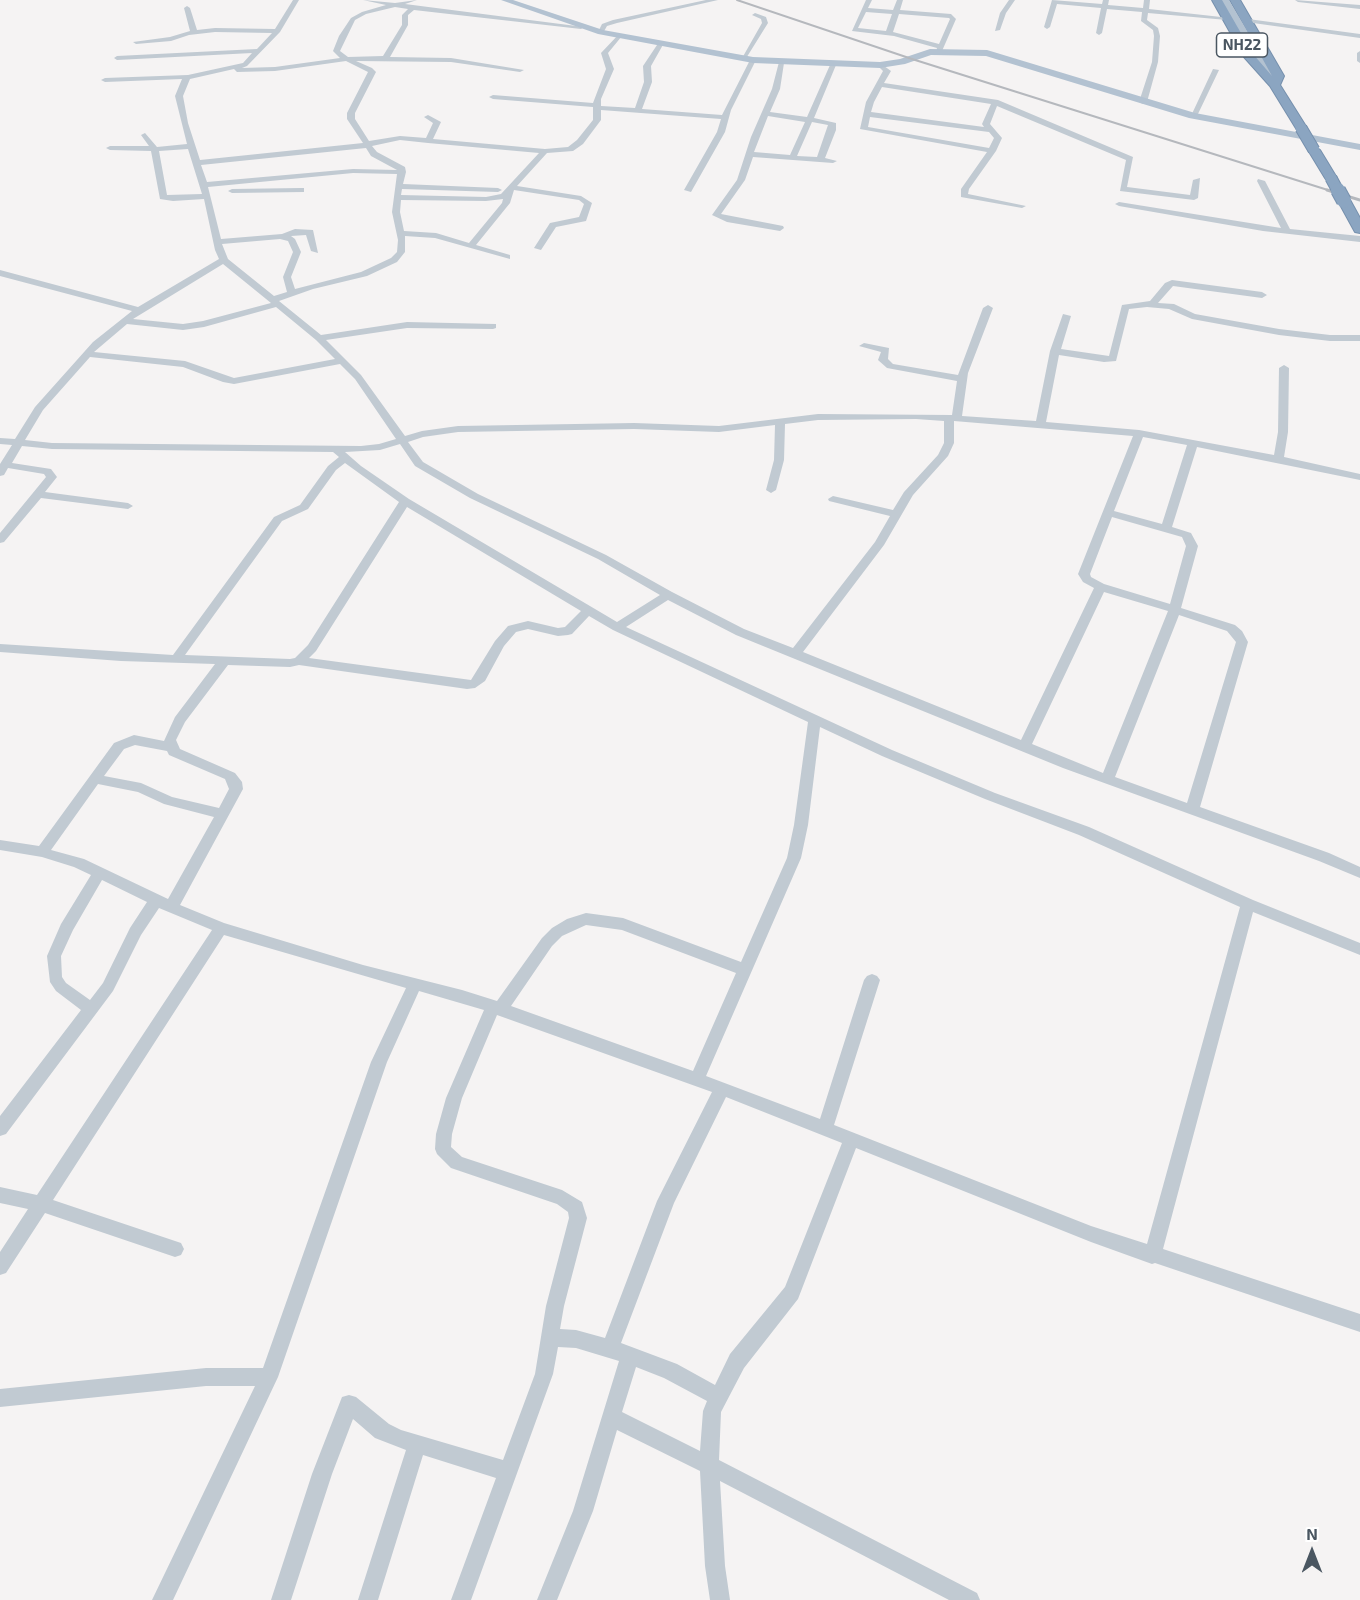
<!DOCTYPE html>
<style>
body{margin:0}
#map{position:relative;width:1360px;height:1600px;overflow:hidden;background:#f5f3f3;font-family:"Exo 2",sans-serif}
canvas{display:block}
.north{position:absolute;left:1282px;top:1522px;width:60px;height:60px;-webkit-text-stroke:4px #fff;paint-order:stroke;rotate:0deg;font-size:16px;font-weight:700;line-height:24px;text-align:center;color:#4a5661}
.north::after{content:'';display:block;margin:auto;width:21px;height:27px;background:#4a5661;clip-path:polygon(50% 0,100% 100%,50% 72%,0 100%)}
</style>
<div id="map">
<canvas width="1360" height="1600"></canvas>
<div class="north">N</div>
</div>
<script>
const c = document.querySelector('canvas').getContext('2d');
c.lineJoin = 'round';
function shape(rows) {
  const path = new Path2D();
  for (const r of rows) {
    path.moveTo(r[0], r[1]);
    for (let i = 2; i < r.length; i += 2) path.lineTo(r[i], r[i + 1]);
  }
  return path;
}
function stroke(path, color, width, dash) {
  c.strokeStyle = color;
  c.lineWidth = width;
  c.lineCap = dash ? 'butt' : 'round';
  c.setLineDash(dash || []);
  c.stroke(path);
}
function fillPath(path, color) {
  c.fillStyle = color;
  c.fill(path, 'evenodd');
}
function drawText(font, color, halo, rows, align = 'center') {
  c.font = font + ' "Exo 2",sans-serif';
  c.lineWidth = 5;
  c.setLineDash([]);
  c.textBaseline = 'middle';
  c.strokeStyle = halo;
  c.fillStyle = color;
  for (const [text, x, y, turn = 0] of rows) {
    c.save();
    c.translate(x, y);
    c.rotate((+turn || 0) * Math.PI / 180);
    c.textAlign = isNaN(turn) ? turn : align;
    if (halo) c.strokeText(text, 0, 0);
    c.fillText(text, 0, 0);
    c.restore();
  }
}
const highway = shape([
 [1212,0,1222,0,1253,54,1272,76,1230,0,1240,0,1284,76,1280,85,1307,128,1305,130,1297,130,1270,86,1244,57,1212,0],
 [1314,146,1320,150,1337,178,1335,181,1327,181,1325,178,1308,150,1314,146],
 [1344,197,1349,198,1360,218,1360,233,1355,232,1338,201,1344,197]
]);
stroke(highway, '#7690ad', 2);
fillPath(shape([
 [293,0,299,0,280,32,247,66,242,68,275,67,340,58,333,51,339,36,351,18,362,12,386,5,363,0,395,3,417,0,405,4,584,27,581,29,414,10,408,15,408,25,390,57,451,58,524,70,520,72,451,62,356,61,372,68,376,72,355,113,355,119,369,141,400,136,426,138,433,123,424,117,428,115,441,122,433,139,545,149,568,147,577,140,593,120,593,107,493,99,489,97,493,95,593,103,606,69,601,53,619,34,622,36,608,53,614,69,601,99,601,106,635,108,644,82,643,66,659,42,664,43,651,66,652,82,642,109,722,115,750,60,753,58,756,60,731,110,725,132,691,192,684,190,717,132,721,119,601,110,601,120,583,144,573,151,547,153,517,186,581,196,592,203,586,221,556,227,541,250,534,248,550,223,579,217,584,204,579,200,514,190,510,203,476,245,510,255,510,259,435,238,405,236,405,252,397,262,367,276,313,289,279,301,321,335,407,322,496,324,496,328,493,329,407,328,326,340,361,375,405,436,422,431,458,426,634,423,719,426,818,414,952,415,957,381,887,368,878,360,881,352,859,346,864,343,889,348,888,359,893,364,958,375,983,308,988,305,993,308,968,373,962,416,1036,421,1050,351,1063,314,1071,316,1061,349,1109,356,1122,305,1150,301,1165,283,1172,280,1262,292,1267,295,1262,298,1173,286,1158,303,1174,304,1195,314,1279,329,1330,335,1360,335,1360,341,1330,341,1279,335,1192,319,1169,309,1147,307,1129,309,1116,361,1104,362,1059,355,1046,422,1139,430,1274,455,1278,432,1279,368,1284,365,1289,368,1288,432,1284,457,1360,474,1360,480,1197,447,1172,527,1191,533,1198,546,1181,608,1235,625,1242,631,1248,642,1200,807,1329,853,1360,867,1360,878,1319,861,1063,768,736,635,668,600,626,627,892,750,995,793,1089,827,1253,900,1360,943,1360,955,1253,912,1163,1249,1360,1314,1360,1332,1155,1263,1152,1264,1091,1242,856,1148,798,1299,744,1368,721,1412,719,1460,977,1593,980,1600,949,1600,720,1481,725,1566,730,1600,710,1600,705,1566,700,1471,617,1430,593,1511,557,1600,537,1600,573,1511,619,1361,576,1348,558,1347,553,1374,471,1600,451,1600,496,1478,423,1455,378,1600,358,1600,406,1450,375,1438,353,1419,332,1474,291,1600,271,1600,312,1474,342,1397,349,1395,356,1397,389,1424,401,1430,503,1460,535,1374,546,1306,569,1218,568,1212,557,1204,451,1168,437,1154,435,1149,436,1134,446,1098,484,1010,419,991,387,1062,278,1377,173,1600,152,1600,255,1386,206,1386,0,1407,0,1389,206,1368,263,1368,371,1062,406,988,224,935,53,1200,181,1243,184,1249,181,1255,175,1257,45,1213,6,1273,0,1275,0,1252,28,1209,0,1203,0,1187,37,1195,212,930,159,908,141,935,113,991,6,1134,0,1136,0,1116,81,1010,56,991,50,982,47,956,61,924,91,875,74,867,42,857,0,850,0,840,39,846,114,743,134,735,164,741,175,717,215,664,121,661,0,652,0,644,173,655,274,517,300,505,328,466,339,457,333,452,52,449,22,446,12,463,51,469,57,477,45,492,128,503,133,506,128,509,41,498,4,542,0,543,0,533,46,477,44,474,8,468,4,475,0,476,0,464,12,445,0,444,0,438,15,439,35,407,93,342,132,311,0,276,0,270,138,307,219,259,215,250,204,199,173,201,160,199,151,151,110,150,106,148,110,146,149,146,141,135,145,133,157,147,187,144,175,96,182,79,105,82,101,80,105,78,188,75,243,63,252,53,117,60,114,58,117,56,257,49,272,33,215,32,189,35,171,41,136,44,133,42,170,37,190,31,184,8,187,6,190,8,197,30,215,28,275,29,293,0],
 [395,7,408,9,402,15,402,25,383,56,348,57,340,51,355,20,366,14,395,7],
 [346,61,368,72,347,113,347,119,363,143,200,160,188,123,183,96,190,79,234,69,237,72,275,71,346,61],
 [400,140,428,143,539,153,501,194,486,197,401,195,402,189,498,192,502,190,498,188,403,184,406,172,405,167,377,152,372,146,400,140],
 [366,148,371,156,397,170,353,169,207,182,201,165,366,148],
 [188,149,202,194,167,195,159,151,188,149],
 [353,173,397,174,392,212,398,240,397,252,391,258,361,272,295,289,291,277,301,252,295,239,291,236,306,235,311,251,318,253,313,230,295,229,282,234,221,239,208,187,353,173],
 [503,199,502,203,469,243,436,233,404,231,400,212,401,200,486,201,503,199],
 [280,239,288,241,293,252,283,277,287,292,274,296,228,259,222,244,280,239],
 [223,264,271,303,203,321,183,324,133,319,223,264],
 [276,307,316,340,335,359,234,378,185,361,94,352,127,324,183,330,204,327,276,307],
 [90,357,183,367,223,382,234,384,340,364,355,379,396,439,379,444,361,446,52,443,25,440,43,410,90,357],
 [916,419,944,421,944,443,938,455,904,492,893,510,833,496,828,499,829,501,890,516,875,542,793,648,744,629,672,592,606,555,478,494,423,462,408,442,423,437,458,432,634,429,719,432,775,425,774,460,766,490,771,493,776,490,784,460,785,424,818,420,916,419],
 [954,421,1133,436,1078,574,1083,582,1094,588,1021,740,803,652,884,545,913,495,948,456,954,443,954,421],
 [1143,437,1187,445,1162,524,1114,511,1143,437],
 [400,444,415,466,470,498,598,559,660,595,617,622,409,499,361,466,345,452,380,450,400,444],
 [345,463,399,502,308,645,295,658,290,659,185,655,282,521,308,509,336,470,345,463],
 [407,507,581,611,565,627,558,628,528,621,508,626,495,641,471,680,309,658,316,651,407,507],
 [1112,517,1182,537,1186,546,1170,604,1104,584,1091,577,1090,574,1112,517],
 [1104,592,1168,611,1103,773,1032,744,1104,592],
 [1179,615,1227,631,1236,642,1187,803,1115,777,1179,615],
 [589,616,613,630,808,722,794,825,787,858,741,962,623,918,586,913,567,919,552,928,542,938,497,1001,462,990,363,965,224,923,180,905,243,789,242,782,235,773,180,749,176,740,185,722,228,665,290,667,299,665,467,689,475,688,485,681,504,646,516,632,528,629,558,636,568,635,572,634,589,616],
 [820,727,882,756,985,799,1079,835,1240,907,1147,1244,1091,1226,834,1125,880,980,877,976,872,974,867,976,864,980,820,1119,706,1076,801,858,808,825,820,727],
 [135,745,167,751,169,755,225,779,229,789,219,808,172,797,141,783,104,776,124,749,135,745],
 [98,784,138,792,164,804,214,817,168,899,84,859,51,850,98,784],
 [102,880,147,902,130,928,103,983,90,1000,66,983,62,977,61,956,73,930,102,880],
 [586,925,622,930,736,973,693,1071,511,1006,552,946,562,936,586,925],
 [497,1015,712,1092,657,1201,605,1338,576,1330,560,1329,564,1306,587,1218,582,1202,562,1190,462,1157,451,1147,452,1134,462,1098,497,1015],
 [726,1097,842,1143,785,1287,730,1354,715,1385,677,1364,621,1343,674,1203,726,1097],
 [636,1367,664,1378,707,1401,703,1411,700,1451,622,1412,636,1367],
 [706,0,718,0,617,23,607,26,603,33,598,32,602,24,613,20,706,0],
 [866,0,872,0,868,8,893,10,897,0,903,0,900,10,951,14,956,19,942,51,939,53,936,51,937,48,894,36,852,31,866,0],
 [866,12,892,14,886,31,858,28,866,12],
 [899,14,949,18,950,19,939,44,893,32,899,14],
 [1009,0,1015,0,1006,13,1000,30,995,31,1000,13,1009,0],
 [1052,0,1102,4,1103,0,1109,0,1108,5,1143,8,1144,0,1150,0,1149,9,1230,18,1227,20,1148,13,1147,20,1158,28,1160,36,1158,62,1147,102,1143,104,1139,102,1152,62,1154,36,1153,30,1141,21,1142,12,1107,9,1102,33,1099,35,1096,33,1101,8,1057,4,1050,27,1047,29,1044,27,1052,0],
 [1295,0,1360,5,1360,9,1298,2,1295,0],
 [755,13,766,17,768,23,745,60,741,60,762,23,761,19,752,15,755,13],
 [1248,19,1360,34,1360,38,1246,22,1248,19],
 [1360,51,1360,63,1357,61,1357,53,1360,51],
 [779,62,784,63,780,89,770,112,807,117,830,65,833,63,836,65,814,118,836,123,836,130,825,158,837,161,833,163,753,157,745,180,721,214,783,226,784,228,780,231,727,222,712,215,737,180,751,137,772,89,779,62],
 [768,116,805,122,790,155,754,152,768,116],
 [812,122,828,125,817,157,797,156,812,122],
 [880,63,891,71,884,83,998,100,1133,157,1127,187,1190,195,1193,180,1200,178,1198,198,1194,200,1120,191,1126,160,997,106,990,124,1002,138,996,151,969,189,968,194,1026,206,1022,208,961,197,961,189,987,152,860,129,866,102,883,71,877,65,880,63],
 [882,87,991,104,982,124,984,127,871,112,874,102,882,87],
 [870,117,989,132,994,138,989,148,868,127,870,117],
 [1213,69,1219,70,1197,116,1190,118,1213,69],
 [1258,179,1265,181,1290,229,1360,236,1360,242,1263,231,1119,206,1115,204,1119,202,1281,228,1257,181,1258,179],
 [301,188,304,188,304,192,232,193,228,191,232,189,301,188]
]), '#c1cad2');
fillPath(shape([
 [501,0,513,0,603,30,753,57,880,62,900,59,930,49,987,50,1195,113,1360,144,1360,150,1189,118,986,56,931,55,905,64,880,68,753,63,598,34,501,0],
 [1221,0,1229,0,1279,84,1277,86,1269,84,1221,0]
]), '#b3c2d1');
fillPath(highway, '#8ba5c1');
stroke(shape([
 [737,0,912,59,1331,191]
]), '#b5b8bd', 2);
stroke(shape([
 [1327,190,1360,200]
]), '#b5b8bd', 3);
const highwayBridgeFar1 = shape([
 [1301,128,1314,150],
 [1331,178,1338,191]
]);
const highwayBridge = shape([
 [1338,190,1344,201]
]);
stroke(highwayBridgeFar1, '#7690ad', 13, []);
stroke(highwayBridge, '#7690ad', 16, []);
stroke(highwayBridgeFar1, '#8ba5c1', 11);
stroke(highwayBridge, '#8ba5c1', 14);
for (const [x, y, w] of [
 [1242,45,51]
]) {
  const box = new Path2D();
  box.roundRect(x - w / 2, y - 12, w, 24, 4.5);
  c.fillStyle = '#fff';
  c.fill(box);
  stroke(box, '#4a5661', 1.5);
}
drawText('bold 15px', '#4a5661', null, [
 ["NH22",1242,45]
]);
</script>
